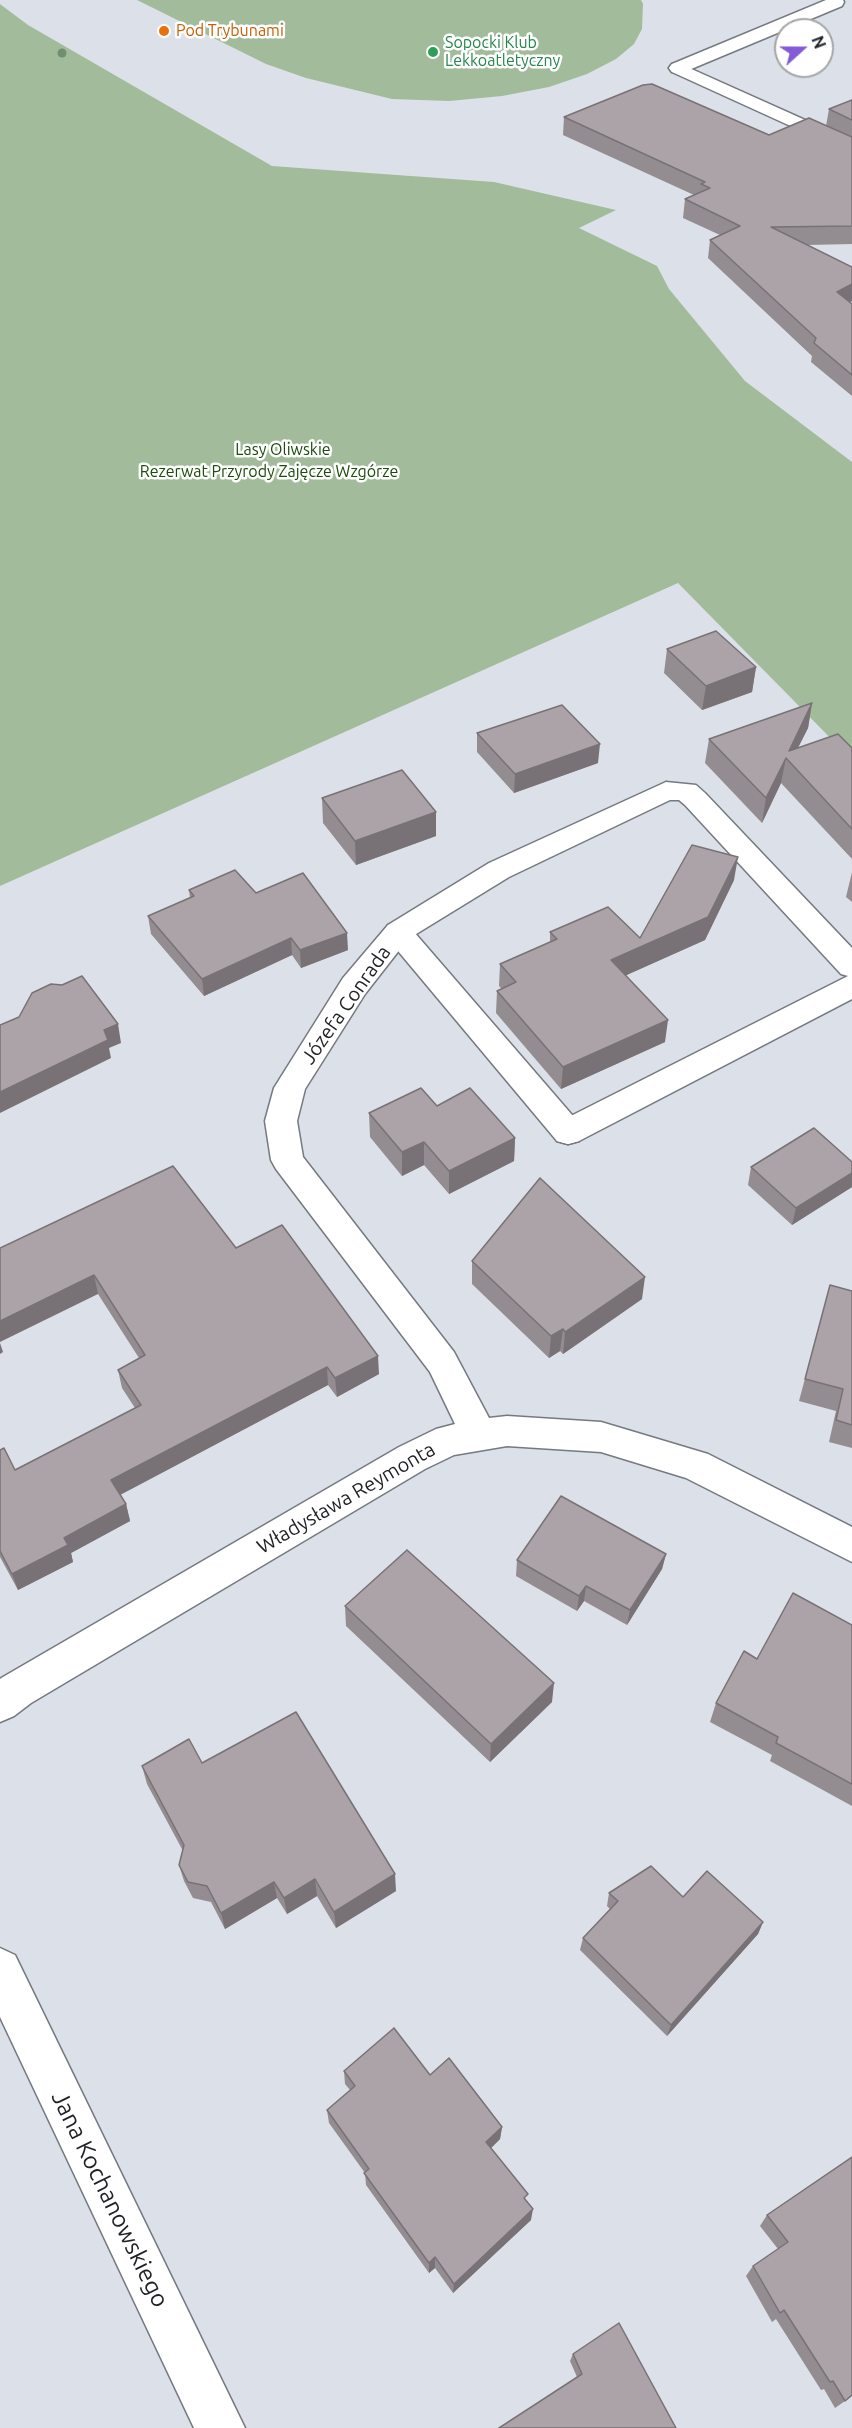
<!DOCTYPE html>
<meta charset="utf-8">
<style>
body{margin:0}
#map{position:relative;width:852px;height:2428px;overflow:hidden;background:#dce0e8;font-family:Ubuntu,sans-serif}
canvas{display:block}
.north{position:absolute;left:774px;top:18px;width:60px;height:60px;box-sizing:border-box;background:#fff;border:2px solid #a5a6a7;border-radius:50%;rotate:69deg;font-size:16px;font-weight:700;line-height:24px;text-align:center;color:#1f2124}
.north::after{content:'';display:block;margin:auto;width:21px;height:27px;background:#825bd5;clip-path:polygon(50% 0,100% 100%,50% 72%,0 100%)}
</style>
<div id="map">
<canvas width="852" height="2428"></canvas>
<div class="north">N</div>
</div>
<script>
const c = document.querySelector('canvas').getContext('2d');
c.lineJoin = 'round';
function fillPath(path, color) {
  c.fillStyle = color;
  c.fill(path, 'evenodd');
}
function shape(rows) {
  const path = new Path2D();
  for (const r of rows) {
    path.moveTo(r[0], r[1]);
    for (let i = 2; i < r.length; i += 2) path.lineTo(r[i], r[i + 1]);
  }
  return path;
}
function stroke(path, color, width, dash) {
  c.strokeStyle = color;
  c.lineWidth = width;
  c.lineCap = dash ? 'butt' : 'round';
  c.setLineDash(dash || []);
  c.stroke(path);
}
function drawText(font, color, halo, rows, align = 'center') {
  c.font = font + ' Ubuntu,sans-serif';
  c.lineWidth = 5;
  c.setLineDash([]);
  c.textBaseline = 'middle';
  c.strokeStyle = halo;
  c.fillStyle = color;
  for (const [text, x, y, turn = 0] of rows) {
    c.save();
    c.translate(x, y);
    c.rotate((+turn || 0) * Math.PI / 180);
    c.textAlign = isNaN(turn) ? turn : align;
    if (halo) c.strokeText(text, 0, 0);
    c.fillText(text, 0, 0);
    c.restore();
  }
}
fillPath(shape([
 [137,0,641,0,643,4,642,29,634,44,616,59,587,74,549,87,502,96,449,101,392,99,306,78,266,64],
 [0,4,28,25,272,166,494,182,616,210,579,228,657,266,669,289,745,381,852,462,852,760,678,583,0,886]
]), '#a2bc9b');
const lane = shape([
 [826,0,843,0,844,2,842,6,684,72,678,73,672,72,669,68,672,64,826,0],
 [398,922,408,925,579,1123,584,1132,579,1141,568,1144,557,1141,388,939,383,932,388,925,398,922]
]);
const street = shape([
 [678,63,852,141,852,154,672,72,669,68,672,64,678,63],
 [666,782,696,785,705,793,852,948,852,999,579,1141,568,1144,557,1141,552,1132,557,1123,848,976,841,974,685,805,679,800,670,800,509,877,408,939,365,994,305,1089,297,1121,303,1157,454,1352,489,1418,507,1416,601,1422,708,1454,852,1527,852,1562,686,1478,601,1452,507,1446,454,1455,425,1469,31,1703,14,1716,0,1722,0,1679,3,1677,399,1447,436,1429,455,1424,430,1372,276,1169,271,1160,265,1121,274,1088,343,978,388,925,489,863,666,782],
 [0,1948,15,1955,245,2428,194,2428,0,2017,0,1948]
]);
stroke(lane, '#757980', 3);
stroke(street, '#757980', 3);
fillPath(lane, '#fff');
fillPath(street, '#fff');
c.fillStyle = '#728e70';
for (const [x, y] of [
 [62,53]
]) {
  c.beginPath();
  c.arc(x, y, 4.5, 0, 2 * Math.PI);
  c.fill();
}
fillPath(shape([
 [852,100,852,244,807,245,852,301,850,302,852,304,852,396,811,362,812,356,708,258,710,240,720,235,683,218,685,199,694,195,563,135,564,117,769,135,826,126,829,109],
 [667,649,756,667,752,692,702,710,664,673],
 [812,703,808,728,798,748,852,748,852,859,781,783,762,823,705,763,709,739],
 [477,733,598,763,514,793,477,752],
 [322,798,436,836,356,865,323,823],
 [852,872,852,902,846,897],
 [734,880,705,940,626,975,665,1042,561,1089,496,1013,497,991,502,989,499,986,500,964,550,942,550,932,640,938],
 [189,890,256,893,348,950,301,968,292,955,204,996,151,934,148,916,190,898],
 [437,1106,515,1138,514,1161,449,1194,424,1165,402,1176,370,1137,369,1113],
 [852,1162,852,1187,792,1225,748,1185,751,1167],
 [0,1248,236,1248,379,1374,337,1397,328,1385,120,1495,126,1504,130,1521,71,1553,73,1562,18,1590,0,1557,0,1450,15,1470,135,1408,122,1388,118,1370,139,1358,98,1294],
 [472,1261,642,1299,563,1354,560,1351,549,1358,472,1284],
 [830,1285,852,1291,852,1448,829,1442,836,1411,799,1401],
 [666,1554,662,1569,627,1625,584,1601,577,1611,516,1576,517,1560],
 [345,1606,552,1702,490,1762,346,1626],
 [852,1625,852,1806,770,1761,772,1755,710,1722,716,1703,757,1659],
 [202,1763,396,1891,336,1928,317,1896,287,1914,277,1898,225,1929,211,1902,193,1898,184,1881,179,1865,183,1851,147,1784,142,1766],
 [609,1893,763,1922,758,1934,667,2036,580,1950,583,1938,610,1909,607,1906],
 [344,2071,430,2075,502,2127,500,2139,491,2148,526,2201,531,2220,453,2293,435,2268,429,2273,366,2185,365,2173,329,2123,327,2110,350,2090,345,2084],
 [852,2157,852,2396,835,2408,824,2389,821,2390,776,2319,772,2322,746,2276,753,2266,778,2249,760,2226,767,2215],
 [573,2354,676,2428,577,2377,570,2361]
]), '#938c90');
fillPath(shape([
 [852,274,852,301,834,310,837,292],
 [756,667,752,692,702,710,706,686],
 [812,703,808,728,790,763,789,751],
 [600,744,598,763,514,793,515,774],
 [786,758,781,783,762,823,766,798],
 [436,812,436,836,356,865,355,841],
 [738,857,734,880,705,940,609,983,611,960,708,917],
 [347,933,348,950,301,968,300,950],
 [291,938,292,955,204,996,202,979],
 [668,1020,665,1042,561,1089,563,1067],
 [118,1024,121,1043,109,1048,111,1058,0,1113,0,1092,104,1030],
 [515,1138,514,1161,449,1194,449,1171],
 [424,1142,424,1165,402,1176,402,1152],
 [852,1173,852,1187,792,1225,796,1208],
 [94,1275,98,1294,0,1342,0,1321],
 [645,1277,642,1299,563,1354,565,1332],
 [563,1329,560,1351,549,1358,551,1336],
 [0,1343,3,1352,0,1354],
 [378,1356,379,1374,337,1397,335,1378],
 [327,1367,328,1385,116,1497,111,1480],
 [126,1504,130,1521,71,1553,73,1562,18,1590,12,1574,64,1538],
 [666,1554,662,1569,627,1625,630,1610],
 [586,1586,584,1601,577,1611,579,1596],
 [554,1683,552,1702,490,1762,491,1744],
 [395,1874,396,1891,336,1928,334,1912],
 [315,1879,317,1896,287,1914,284,1898],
 [274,1882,277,1898,225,1929,221,1913],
 [763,1922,758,1934,667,2036,671,2025],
 [502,2127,500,2139,485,2154,486,2142],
 [533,2209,531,2220,453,2293,454,2284],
 [435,2257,435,2268,429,2273,429,2263]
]), '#787276');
const building = shape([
 [652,84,769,135,809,118,852,137,852,226,771,227,852,267,852,284,837,292,852,304,852,375,814,343,816,338,710,240,740,226,685,199,710,188,701,184,705,182,564,117,643,85,652,84],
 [852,100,852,120,829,109,852,100],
 [716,631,756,667,706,686,667,649,716,631],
 [812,703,789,751,838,734,852,748,852,829,786,758,766,798,709,739,812,703],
 [562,705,600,744,515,774,477,733,562,705],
 [402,770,436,812,355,841,322,798,402,770],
 [692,845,738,857,708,917,611,960,668,1020,563,1067,497,991,516,982,500,964,557,939,550,932,608,907,640,938,692,845],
 [235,870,256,893,303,873,347,933,300,950,291,938,202,979,148,916,194,896,189,890,235,870],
 [82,976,118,1024,104,1030,108,1040,0,1092,0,1025,19,1017,32,993,51,984,62,985,82,976],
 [421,1088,437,1106,470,1088,515,1138,449,1171,424,1142,402,1152,369,1113,421,1088],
 [814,1128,852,1162,852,1173,796,1208,751,1167,814,1128],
 [173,1166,236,1248,282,1225,378,1356,335,1378,327,1367,111,1480,126,1504,64,1538,68,1545,12,1574,0,1551,0,1450,4,1448,15,1470,141,1405,118,1370,145,1355,94,1275,0,1321,0,1248,173,1166],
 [540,1178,645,1277,565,1332,563,1329,551,1336,472,1261,540,1178],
 [830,1285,852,1291,852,1425,836,1420,843,1389,805,1379,830,1285],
 [561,1496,666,1554,630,1610,586,1586,579,1596,517,1560,561,1496],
 [407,1550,554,1683,491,1744,345,1606,407,1550],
 [793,1593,852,1625,852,1784,776,1743,778,1737,716,1703,744,1651,757,1659,793,1593],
 [296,1712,395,1874,334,1912,315,1879,284,1898,274,1882,221,1913,207,1886,188,1882,179,1865,184,1845,142,1766,189,1739,202,1763,296,1712],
 [651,1866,683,1897,707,1871,763,1922,671,2025,583,1938,618,1901,609,1893,651,1866],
 [394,2028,430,2075,449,2058,502,2127,486,2142,528,2194,524,2198,533,2209,454,2284,435,2257,429,2263,364,2173,369,2169,327,2110,355,2086,344,2071,394,2028],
 [852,2157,852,2395,845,2401,833,2381,830,2382,784,2310,780,2313,753,2266,788,2242,767,2215,852,2157],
 [619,2323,676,2428,499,2428,582,2374,573,2354,619,2323]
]);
fillPath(building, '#aba3a8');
stroke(building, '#787276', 1.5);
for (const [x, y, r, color] of [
 [164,31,6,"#e8710a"],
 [433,52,6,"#2e9e5b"]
]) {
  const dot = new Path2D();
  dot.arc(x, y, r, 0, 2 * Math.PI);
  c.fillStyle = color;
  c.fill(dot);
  stroke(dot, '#fff', 2);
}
drawText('16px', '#c56008', '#fff', [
 ["Pod Trybunami",176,31]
], 'left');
drawText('16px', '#27864d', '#fff', [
 ["Sopocki Klub",445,43],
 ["Lekkoatletyczny",445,61]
], 'left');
drawText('16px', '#1b4a0d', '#fff', [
 ["Lasy Oliwskie",283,450],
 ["Rezerwat Przyrody Zajęcze Wzgórze",269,472]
]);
drawText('20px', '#1f2124', '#fff', [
 ["Józefa Conrada",346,1005,-55],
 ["Władysława Reymonta",346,1498,-30]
]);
drawText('24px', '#1f2124', '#fff', [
 ["Jana Kochanowskiego",110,2199,64]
]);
</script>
